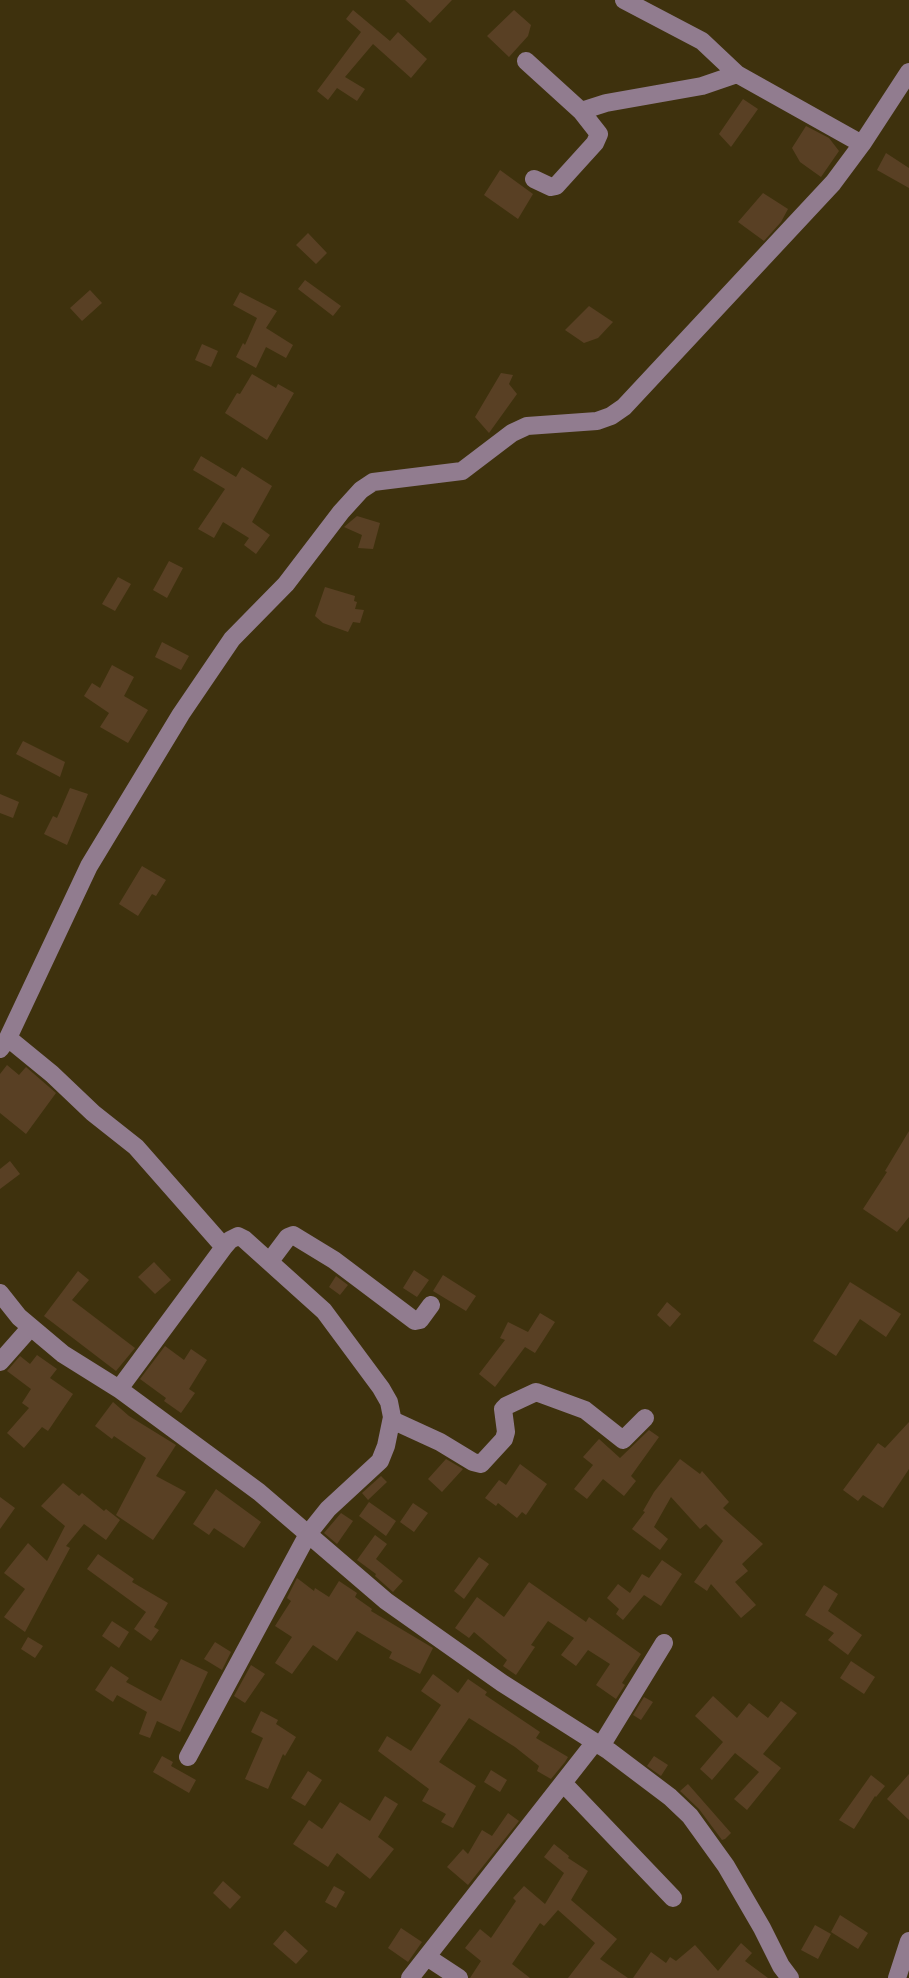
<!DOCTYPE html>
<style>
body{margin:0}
canvas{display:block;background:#3e310d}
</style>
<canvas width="909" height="1978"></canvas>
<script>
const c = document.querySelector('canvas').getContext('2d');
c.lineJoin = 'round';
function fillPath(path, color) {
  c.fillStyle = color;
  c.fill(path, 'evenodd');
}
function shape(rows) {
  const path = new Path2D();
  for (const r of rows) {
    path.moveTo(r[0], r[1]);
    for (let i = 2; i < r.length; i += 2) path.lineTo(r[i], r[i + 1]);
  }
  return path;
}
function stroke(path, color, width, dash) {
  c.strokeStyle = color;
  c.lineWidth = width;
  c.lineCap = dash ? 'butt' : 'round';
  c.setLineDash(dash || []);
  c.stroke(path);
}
fillPath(shape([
 [405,0,452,0,430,23],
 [353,10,390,41,398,32,427,59,411,78,373,44,345,77,365,89,357,101,337,88,328,100,317,91,361,32,346,19],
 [514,10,531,25,528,36,509,57,487,36],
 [743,99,758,109,731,147,719,134],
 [806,126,829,138,839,151,821,177,800,162,792,148],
 [886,153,909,168,909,188,877,170],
 [500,170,533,194,518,219,484,195],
 [763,193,788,209,781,222,764,241,738,222],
 [308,233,327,253,316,264,296,245],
 [305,280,341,306,333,316,298,289],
 [90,290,102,303,82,321,70,308],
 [240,292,277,311,266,328,293,345,286,358,266,347,256,368,236,357,243,343,245,345,257,318,233,305],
 [589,306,613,322,598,338,584,343,565,330],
 [202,344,218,351,211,367,195,360],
 [501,373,513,375,509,384,517,394,489,433,475,417],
 [252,374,276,388,278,384,294,393,267,440,225,413,237,393,240,394],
 [201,456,236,477,242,467,272,486,252,522,270,535,256,554,244,545,249,538,223,522,214,538,198,529,225,489,193,470],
 [357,516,380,523,373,549,358,548,362,535,344,527],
 [169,561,183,568,167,598,153,590],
 [118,577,131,584,115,611,102,604],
 [325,587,355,596,354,601,357,602,355,609,364,610,360,623,353,622,348,632,323,623,315,616],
 [162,642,189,656,181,670,155,657],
 [112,665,134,677,124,696,148,710,128,743,100,727,109,713,84,696,92,683,100,688],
 [23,741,65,762,60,777,16,754],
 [70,788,88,794,67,845,44,834,53,816,57,818],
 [0,794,19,802,13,818,0,813],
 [142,866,166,880,156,896,152,894,138,916,119,904],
 [7,1065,19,1075,26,1067,56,1093,26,1134,0,1113,0,1074],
 [909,1131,909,1217,897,1232,863,1209,887,1172,885,1171],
 [10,1161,20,1174,0,1189,0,1169],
 [154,1262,171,1280,155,1294,138,1277],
 [414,1270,429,1280,417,1297,403,1288],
 [78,1271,89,1280,72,1300,135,1348,116,1371,44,1316],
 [443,1275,476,1296,466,1311,433,1291],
 [336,1276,348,1285,340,1295,329,1287],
 [850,1282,901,1314,886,1337,860,1319,836,1356,813,1341],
 [667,1302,681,1314,670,1327,657,1315],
 [540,1313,555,1322,535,1353,525,1347,495,1387,479,1374,505,1340,500,1338,508,1322,528,1332],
 [165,1346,184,1360,191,1349,207,1360,189,1389,195,1393,181,1413,164,1401,166,1398,140,1379],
 [37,1355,57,1369,50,1378,73,1394,48,1431,42,1427,24,1448,7,1433,29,1408,22,1403,31,1389,7,1371,20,1356,30,1364],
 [113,1402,129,1416,176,1445,156,1476,186,1492,153,1540,116,1515,146,1458,114,1436,112,1439,95,1426],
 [909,1422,909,1469,883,1508,863,1495,858,1501,843,1490,878,1443,885,1448],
 [649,1430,659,1437,631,1476,636,1481,624,1496,603,1479,587,1499,574,1489,593,1465,583,1457,599,1439,620,1458],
 [446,1459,463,1469,442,1492,428,1479],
 [680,1459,700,1474,702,1471,729,1502,723,1508,763,1544,742,1564,748,1571,735,1582,756,1605,741,1618,711,1584,707,1591,694,1582,723,1541,706,1524,700,1529,671,1497,654,1527,668,1539,660,1550,632,1529,645,1512,643,1511,654,1492],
 [520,1464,547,1484,526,1515,522,1512,517,1518,498,1503,496,1506,485,1498,499,1480,506,1485],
 [381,1476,387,1482,368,1500,362,1493],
 [63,1483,79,1496,82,1493,104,1511,106,1509,120,1520,106,1540,84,1524,66,1546,70,1548,25,1632,4,1617,25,1589,4,1573,28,1543,47,1561,65,1526,41,1506],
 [216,1489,261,1522,244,1548,214,1528,209,1535,193,1524],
 [0,1497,15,1508,0,1529],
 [369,1502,396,1521,386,1536,359,1516],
 [413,1503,428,1513,414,1532,400,1522],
 [341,1513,353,1521,337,1544,324,1533],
 [375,1535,387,1544,376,1559,403,1581,393,1592,375,1576,376,1574,357,1560],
 [98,1554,134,1579,132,1582,168,1603,154,1627,159,1630,151,1641,134,1629,146,1612,87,1569],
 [479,1557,489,1564,464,1599,454,1591],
 [662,1560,682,1574,661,1606,644,1595,623,1620,616,1614,619,1609,607,1598,618,1584,630,1593,642,1574,649,1578],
 [297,1578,314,1591,315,1588,329,1597,339,1581,357,1593,355,1597,372,1609,371,1611,433,1648,420,1674,389,1658,392,1652,357,1631,337,1661,313,1645,292,1674,275,1663,292,1637,275,1626,291,1601,287,1598],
 [529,1582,586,1622,589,1617,641,1654,622,1683,625,1685,616,1699,596,1685,610,1664,588,1650,576,1666,561,1655,574,1638,548,1621,531,1645,535,1647,516,1675,503,1666,507,1660,474,1632,469,1638,455,1628,477,1597,504,1617],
 [824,1585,838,1594,828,1611,862,1635,848,1655,828,1640,834,1633,805,1615],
 [112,1621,129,1632,119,1648,102,1636],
 [28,1637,43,1646,35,1658,21,1649],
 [215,1642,231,1652,222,1670,204,1659],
 [181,1659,208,1672,180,1732,157,1721,150,1738,139,1734,147,1712,117,1695,113,1702,95,1690,111,1666,129,1678,126,1682,161,1701],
 [851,1661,875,1677,864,1694,840,1678],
 [251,1665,265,1674,245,1703,234,1696],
 [433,1674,458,1693,468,1679,487,1692,485,1695,540,1732,536,1738,568,1757,565,1762,551,1779,537,1771,539,1766,515,1747,469,1718,439,1762,476,1786,453,1828,441,1822,446,1814,422,1801,429,1789,378,1751,387,1736,411,1751,441,1705,421,1691],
 [713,1696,737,1718,749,1703,768,1718,781,1701,797,1713,763,1754,781,1768,747,1810,734,1799,759,1772,735,1753,712,1780,700,1769,723,1742,695,1716],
 [644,1697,653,1702,641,1720,633,1715],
 [261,1711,278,1720,276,1724,296,1737,285,1756,283,1754,268,1789,245,1779,263,1738,251,1732],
 [162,1756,173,1762,171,1766,196,1780,189,1793,153,1772],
 [654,1756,668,1765,661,1776,647,1766],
 [491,1770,507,1780,500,1792,484,1782],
 [308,1771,322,1780,305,1806,291,1798],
 [909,1774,909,1820,887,1799],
 [871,1775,885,1786,876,1797,875,1796,854,1829,839,1820],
 [688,1784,731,1833,725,1839,722,1840,699,1809,680,1791],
 [385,1796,398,1804,378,1837,394,1849,370,1879,337,1853,328,1867,293,1844,309,1820,322,1829,340,1802,370,1821],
 [508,1813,519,1821,468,1885,447,1867,463,1849,468,1854,482,1830,492,1836],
 [554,1844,569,1856,568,1858,588,1871,571,1900,617,1939,600,1959,628,1978,568,1978,595,1943,558,1910,544,1926,540,1923,512,1964,530,1978,470,1978,481,1961,465,1948,480,1929,491,1938,516,1901,513,1898,524,1886,545,1904,564,1873,544,1857],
 [223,1881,241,1897,230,1909,213,1893],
 [334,1886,345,1892,336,1908,325,1902],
 [840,1915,868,1933,858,1949,831,1932],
 [815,1925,831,1934,818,1959,801,1950],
 [401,1928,422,1942,408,1962,388,1948],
 [285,1930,308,1951,296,1964,273,1944],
 [741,1943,752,1953,745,1961,768,1978,633,1978,651,1952,666,1963,670,1957,676,1961,695,1945,718,1971]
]), '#594024');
stroke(shape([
 [624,0,702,41,737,74,862,144],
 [526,61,581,111],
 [534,179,551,187,556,186,595,143,599,134,581,111,606,103,702,86,737,74],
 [8,1038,52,1074,93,1113,136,1147,224,1247,119,1389],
 [0,1049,8,1038,89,866,181,714,232,639,286,584,341,512,361,490,373,482,462,471,512,433,527,426,597,421,611,416,624,407,833,183,862,144,909,72],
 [270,1261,288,1237,293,1235,334,1260,415,1321,420,1320,431,1305],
 [0,1293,19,1317,63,1354,119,1389,259,1492,386,1601,502,1683,609,1751,670,1797,690,1816,726,1866,762,1928,781,1966,790,1978],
 [0,1362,31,1327],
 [392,1420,440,1442,473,1462,481,1464,504,1439,506,1432,503,1409,506,1406,536,1392,585,1410,623,1440,645,1418],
 [601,1746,664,1643],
 [188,1757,308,1534,328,1509,380,1461,386,1446,392,1417,389,1402,381,1388,324,1311,244,1239,238,1236,230,1240,224,1247],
 [564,1784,673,1898],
 [427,1957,459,1978],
 [410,1978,595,1742],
 [897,1978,909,1941]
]), '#917c8f', 18);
</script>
